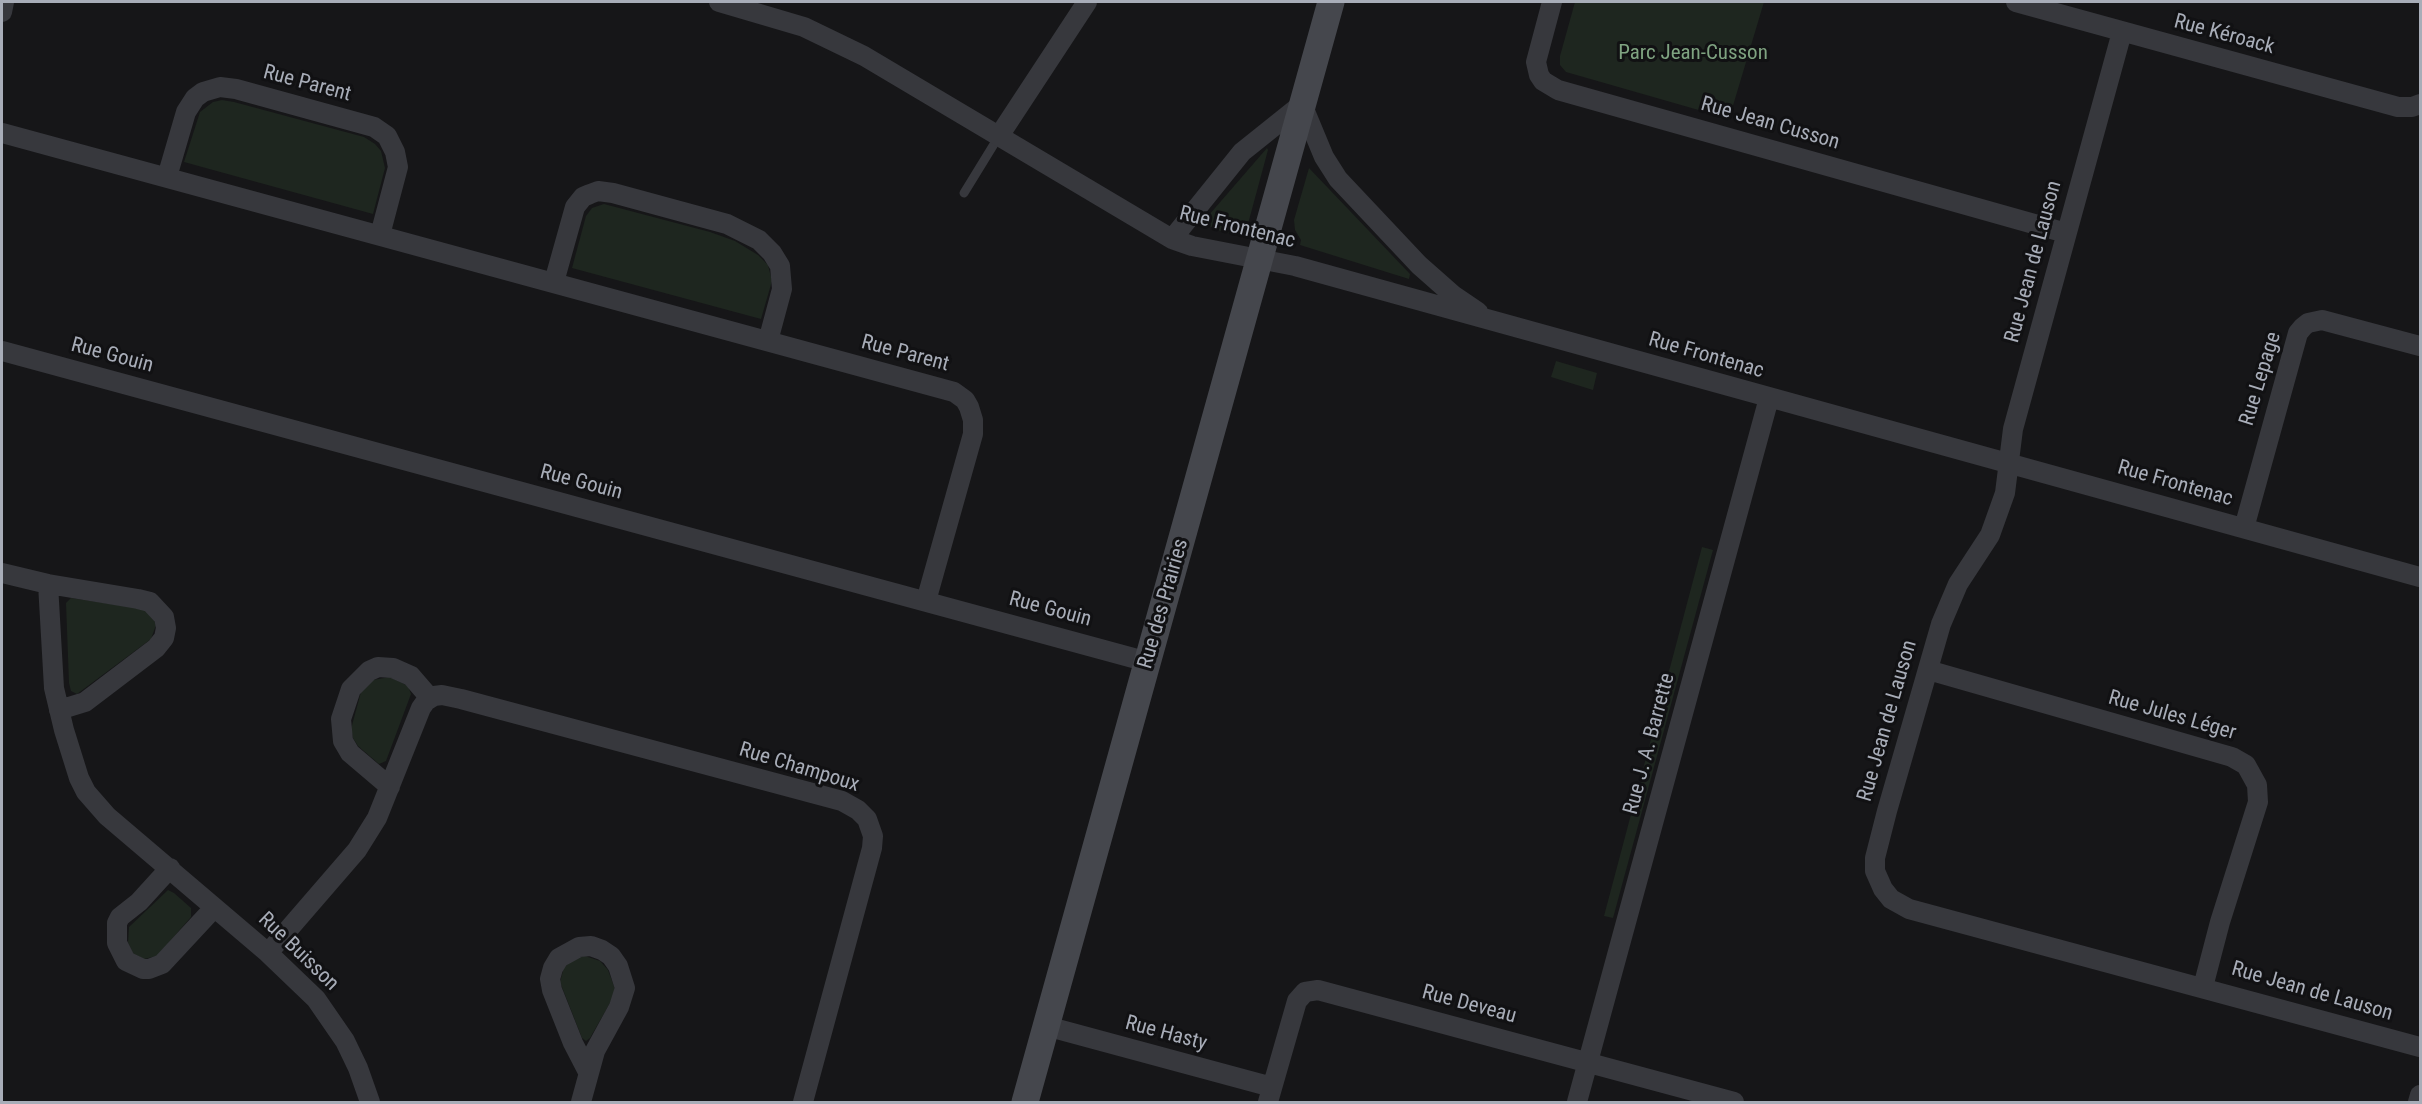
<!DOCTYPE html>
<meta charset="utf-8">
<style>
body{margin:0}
#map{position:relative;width:2422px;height:1104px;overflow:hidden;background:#161618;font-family:"Roboto Condensed",sans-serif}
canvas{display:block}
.frame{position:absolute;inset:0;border:3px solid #a8adb8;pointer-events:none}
</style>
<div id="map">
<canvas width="2422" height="1104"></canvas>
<div class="frame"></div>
</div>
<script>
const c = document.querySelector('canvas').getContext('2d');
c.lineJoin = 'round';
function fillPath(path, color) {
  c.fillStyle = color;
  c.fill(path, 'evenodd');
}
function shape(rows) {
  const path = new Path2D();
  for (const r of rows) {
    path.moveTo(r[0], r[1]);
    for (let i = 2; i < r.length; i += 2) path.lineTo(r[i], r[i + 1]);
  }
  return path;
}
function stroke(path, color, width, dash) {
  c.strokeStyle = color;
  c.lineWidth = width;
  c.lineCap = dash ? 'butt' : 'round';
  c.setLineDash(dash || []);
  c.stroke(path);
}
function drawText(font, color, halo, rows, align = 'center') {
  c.font = font + ' "Roboto Condensed",sans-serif';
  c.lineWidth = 6;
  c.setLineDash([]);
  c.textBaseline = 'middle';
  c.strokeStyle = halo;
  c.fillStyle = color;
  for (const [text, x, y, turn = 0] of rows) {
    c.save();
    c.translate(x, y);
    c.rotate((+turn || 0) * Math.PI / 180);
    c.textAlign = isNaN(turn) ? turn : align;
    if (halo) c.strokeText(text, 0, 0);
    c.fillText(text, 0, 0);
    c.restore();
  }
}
fillPath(shape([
 [1575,2,1764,2,1729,119,1709,113,1704,130,1709,113,1566,72,1560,65,1560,56],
 [222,100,234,102,364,137,375,144,381,151,385,168,373,214,184,162,200,112,213,102],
 [1267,148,1268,150,1245,235,1223,232,1202,223],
 [1309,168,1410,274,1409,279,1300,245,1301,240,1295,230,1294,220],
 [604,204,710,232,735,241,758,255,768,265,772,281,761,319,572,268,586,216,592,208],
 [1556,361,1597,373,1593,390,1551,377],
 [1702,547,1713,550,1613,918,1604,916],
 [71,598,144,609,152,615,156,625,151,639,77,694,71,691,69,683,66,603],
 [390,677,408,686,411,694,386,761,379,764,358,746,353,738,351,729,361,692,373,680],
 [168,890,174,893,191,908,191,917,157,956,144,959,133,954,128,943,129,927],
 [585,956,600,961,608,970,615,989,614,996,590,1038,586,1041,582,1038,560,982,564,967,577,957]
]), '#1e261f');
stroke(shape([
 [964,193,999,136]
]), '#37383d', 9);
stroke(shape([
 [719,2,804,27,864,56,1172,239,1192,246,1295,266,2420,577],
 [1552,2,1536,62,1539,75,1543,81,1558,90,2066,233],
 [2016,2,2398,107,2412,107,2420,104],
 [2,12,4,2],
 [2122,32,2013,429,2005,493,1990,535,1958,584,1941,624,1887,811,1875,858,1875,871,1883,889,1891,899,1909,909,2420,1047],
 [2,133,954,392,965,400,969,407,973,420,973,434,926,601],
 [999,136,1087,2],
 [167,177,186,112,195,98,203,92,220,87,236,89,374,127,387,136,395,152,398,167,380,235],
 [1172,239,1242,152,1302,104,1324,157,1338,179,1419,265,1453,295,1478,312],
 [554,282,575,207,583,197,590,194,598,191,613,193,727,224,759,240,772,253,780,266,782,289,768,341],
 [2,351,1148,662],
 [2244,528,2298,333,2303,327,2308,323,2322,320,2420,346],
 [2,573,48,584,138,599,150,602,164,617,166,628,164,638,156,648,85,702,59,710],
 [48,584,54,688,64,730,79,778,86,792,107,816,268,953,316,999,345,1041,358,1068,370,1102],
 [1928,670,2232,757,2246,765,2257,785,2258,802,2220,922,2203,987],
 [390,787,350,753,343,741,341,719,351,689,369,671,378,667,393,668,411,676,430,698],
 [170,868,139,902,120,917,117,923,117,943,126,961,143,969,149,969,162,964,214,908],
 [268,953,357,850,377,818,421,708,426,701,434,696,442,695,461,699,842,801,858,810,867,819,873,836,872,848,803,1102],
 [1046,1026,1272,1087],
 [581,1102,595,1051,619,1007,625,988,618,966,611,956,602,950,591,946,579,947,559,958,553,968,550,979,552,990,573,1043,588,1072],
 [1268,1102,1297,1001,1305,992,1318,990,1734,1102],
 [1577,1102,1769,398],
 [2418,1102,2420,1095]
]), '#37383d', 20);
stroke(shape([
 [1025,1102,1331,2]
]), '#45474d', 27);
drawText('21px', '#a8adb8', '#111113', [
 ["Rue Kéroack",2224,35,15],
 ["Rue Parent",307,84,15],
 ["Rue Jean Cusson",1770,124,16],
 ["Rue Frontenac",1237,228,14],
 ["Rue Jean de Lauson",2034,262,-75],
 ["Rue Parent",905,354,15],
 ["Rue Gouin",112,356,15],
 ["Rue Frontenac",1706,356,16],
 ["Rue Lepage",2261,379,-73],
 ["Rue Gouin",581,483,15],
 ["Rue Frontenac",2175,484,16],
 ["Rue des Prairies",1164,604,-74],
 ["Rue Gouin",1050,610,15],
 ["Rue Jules Léger",2172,716,16],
 ["Rue Jean de Lauson",1888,721,-74],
 ["Rue J. A. Barrette",1650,744,-75],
 ["Rue Champoux",799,768,17],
 ["Rue Buisson",298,952,44],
 ["Rue Jean de Lauson",2312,992,16],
 ["Rue Deveau",1469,1005,15],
 ["Rue Hasty",1166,1034,15]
]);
drawText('21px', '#7fa381', '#111113', [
 ["Parc Jean-Cusson",1693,54]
]);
</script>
